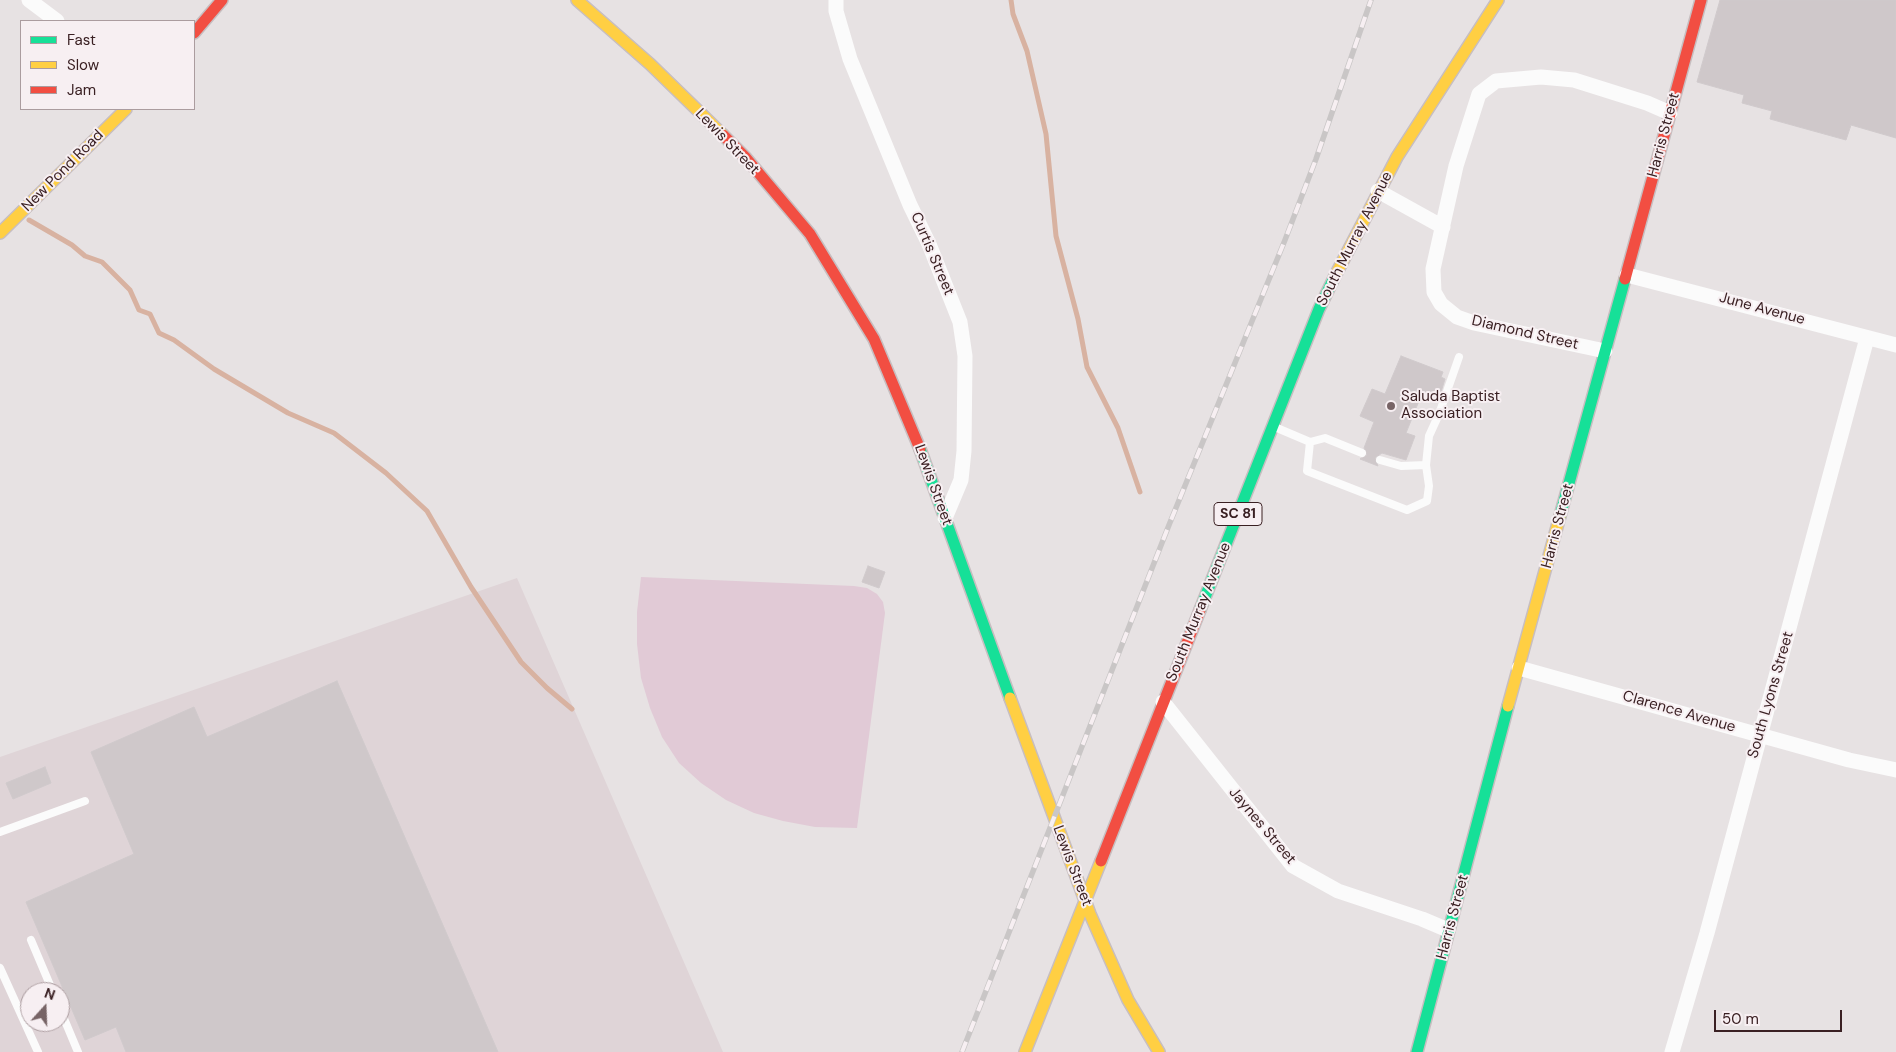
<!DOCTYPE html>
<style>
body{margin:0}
#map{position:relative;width:1896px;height:1052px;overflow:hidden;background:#e7e2e3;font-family:"DM Sans",sans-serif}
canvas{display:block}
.legend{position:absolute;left:20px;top:20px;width:175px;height:90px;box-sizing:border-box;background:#f7eff2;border:1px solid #ab9c9f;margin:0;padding:6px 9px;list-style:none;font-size:15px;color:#3a2023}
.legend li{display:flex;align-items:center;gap:10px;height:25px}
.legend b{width:25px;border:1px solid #ab9c9f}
.north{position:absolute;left:20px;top:982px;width:50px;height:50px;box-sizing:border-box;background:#f7eff2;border:1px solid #ab9c9f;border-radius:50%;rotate:20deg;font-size:14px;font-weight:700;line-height:20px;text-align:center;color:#3a2023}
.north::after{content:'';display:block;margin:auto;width:18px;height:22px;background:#776466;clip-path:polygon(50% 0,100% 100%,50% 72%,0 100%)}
.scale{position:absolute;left:1714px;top:1010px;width:128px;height:22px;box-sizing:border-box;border:2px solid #3a2023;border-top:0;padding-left:6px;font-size:15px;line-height:18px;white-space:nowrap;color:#3a2023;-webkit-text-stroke:4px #f7eff2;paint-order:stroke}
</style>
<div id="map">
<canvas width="1896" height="1052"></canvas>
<ul class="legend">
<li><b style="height:6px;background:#16e098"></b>Fast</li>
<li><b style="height:6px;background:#ffcf43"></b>Slow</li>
<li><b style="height:6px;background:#f24e42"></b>Jam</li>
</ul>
<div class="north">N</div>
<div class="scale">50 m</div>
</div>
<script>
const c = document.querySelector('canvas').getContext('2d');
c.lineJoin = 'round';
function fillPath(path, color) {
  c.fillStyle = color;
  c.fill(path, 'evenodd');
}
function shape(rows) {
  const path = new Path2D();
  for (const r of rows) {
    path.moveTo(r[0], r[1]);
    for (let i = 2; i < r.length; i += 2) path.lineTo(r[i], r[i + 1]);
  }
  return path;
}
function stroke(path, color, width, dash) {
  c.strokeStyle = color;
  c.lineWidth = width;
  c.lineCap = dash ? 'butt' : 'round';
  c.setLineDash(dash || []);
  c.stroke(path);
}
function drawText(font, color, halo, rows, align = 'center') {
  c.font = font + ' "DM Sans",sans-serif';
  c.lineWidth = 4;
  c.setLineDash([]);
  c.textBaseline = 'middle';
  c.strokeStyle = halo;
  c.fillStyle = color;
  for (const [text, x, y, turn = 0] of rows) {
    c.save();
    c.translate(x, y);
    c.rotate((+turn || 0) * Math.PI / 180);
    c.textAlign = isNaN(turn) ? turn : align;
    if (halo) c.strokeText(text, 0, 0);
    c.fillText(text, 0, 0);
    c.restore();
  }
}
fillPath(shape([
 [517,578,723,1052,0,1052,0,757],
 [30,992,60,992,60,1022,30,1022]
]), '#dfd4d7');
fillPath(shape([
 [641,577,854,586,867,588,877,594,883,602,885,613,857,828,815,827,783,821,754,813,726,800,701,783,679,763,662,737,650,708,641,678,637,644,637,612]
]), '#e1cad6');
stroke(shape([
 [1011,0,1013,14,1027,51,1046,134,1056,236,1078,319,1087,367,1118,428,1140,492],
 [29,220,72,245,85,256,102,262,130,290,139,310,150,314,159,333,174,340,214,369,288,413,334,433,386,473,427,511,471,587,521,662,547,688,572,709]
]), '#d8b2a1', 5);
const building = shape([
 [1720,0,1896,0,1896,138,1851,125,1846,140,1770,119,1772,111,1742,103,1744,95,1697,82,1720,0],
 [1401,356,1443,372,1441,377,1445,379,1441,392,1436,390,1434,395,1423,391,1406,433,1415,436,1406,460,1382,453,1375,458,1378,466,1360,459,1367,455,1364,448,1374,422,1360,416,1372,389,1385,394,1401,356],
 [868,566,885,572,879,588,862,582,868,566],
 [337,681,498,1052,126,1052,116,1027,85,1040,26,902,134,854,91,752,194,707,207,737,337,681],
 [45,767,51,783,13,799,6,783,45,767]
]);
fillPath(building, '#cfc8ca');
stroke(building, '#d0cacc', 1);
const fast = shape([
 [920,449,1010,698],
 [1560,516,1625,279],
 [1200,610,1319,309,1335,276],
 [1417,1052,1508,706]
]);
const slow = shape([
 [577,0,650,64,723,135],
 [0,233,126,109],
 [1335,276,1397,157,1498,0],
 [1010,698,1090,914,1128,1000,1159,1052],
 [1508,706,1560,516],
 [1025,1052,1101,861]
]);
const jam = shape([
 [194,33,222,0],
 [723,135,746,158,810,234,874,339,920,449],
 [1625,279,1701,0],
 [1101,861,1200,610]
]);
stroke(fast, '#c7bec0', 14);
stroke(slow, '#c7bec0', 14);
stroke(jam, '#c7bec0', 14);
stroke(shape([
 [1277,428,1310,442,1307,471,1407,510,1427,501,1429,486,1426,465,1429,436,1439,414,1459,357],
 [1310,442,1325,438,1362,453],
 [1380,460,1401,466,1426,465],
 [0,832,85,801],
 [31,940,53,992],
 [0,968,38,1052],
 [60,1009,78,1052]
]), '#fbfbfb', 8);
stroke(shape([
 [29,0,57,21],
 [836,0,836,11,850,59,910,205,929,244,960,322,965,356,964,451,961,480,945,518],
 [1378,191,1443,227],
 [1627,275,1896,345],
 [1605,351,1474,323,1457,317,1441,304,1434,292,1433,269,1456,166,1479,94,1496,81,1541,77,1574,80,1647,103,1670,113],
 [1519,668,1849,760,1896,770],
 [1163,702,1293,866,1338,891,1422,919,1448,930],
 [1672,1052,1707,933,1867,338]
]), '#fbfbfb', 15);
stroke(fast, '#16e098', 11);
stroke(slow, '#ffcf43', 11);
stroke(jam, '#f24e42', 11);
const rail = shape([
 [962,1052,1169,525,1285,240,1316,159,1371,0]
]);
stroke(rail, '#c9c6c6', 5.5);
stroke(rail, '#f7eff2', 4, [11]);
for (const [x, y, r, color] of [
 [1391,406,5,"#776466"]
]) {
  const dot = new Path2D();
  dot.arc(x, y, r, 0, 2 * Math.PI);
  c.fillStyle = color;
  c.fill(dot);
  stroke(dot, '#f7eff2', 2);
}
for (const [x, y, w] of [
 [1238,514,48]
]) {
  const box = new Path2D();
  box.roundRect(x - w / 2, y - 11.5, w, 23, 4);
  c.fillStyle = '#f7eff2';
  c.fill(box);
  stroke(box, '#3a2023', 1);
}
drawText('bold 14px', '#3a2023', null, [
 ["SC 81",1238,514]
]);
drawText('15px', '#3a2023', '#f7eff2', [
 ["Harris Street",1664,135,-75],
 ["Lewis Street",727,142,46],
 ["New Pond Road",63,171,-45],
 ["South Murray Avenue",1355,239,-63],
 ["Curtis Street",932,254,67],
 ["June Avenue",1762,309,15],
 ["Diamond Street",1525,333,13],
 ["Lewis Street",933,485,70],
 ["Harris Street",1558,526,-75],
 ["South Murray Avenue",1199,612,-68],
 ["South Lyons Street",1771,695,-74],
 ["Clarence Avenue",1679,712,16],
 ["Jaynes Street",1262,826,50],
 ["Lewis Street",1072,866,69],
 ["Harris Street",1453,917,-75]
]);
drawText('15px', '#3a2023', '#f7eff2', [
 ["Saluda Baptist",1401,397],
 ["Association",1401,414]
], 'left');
</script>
